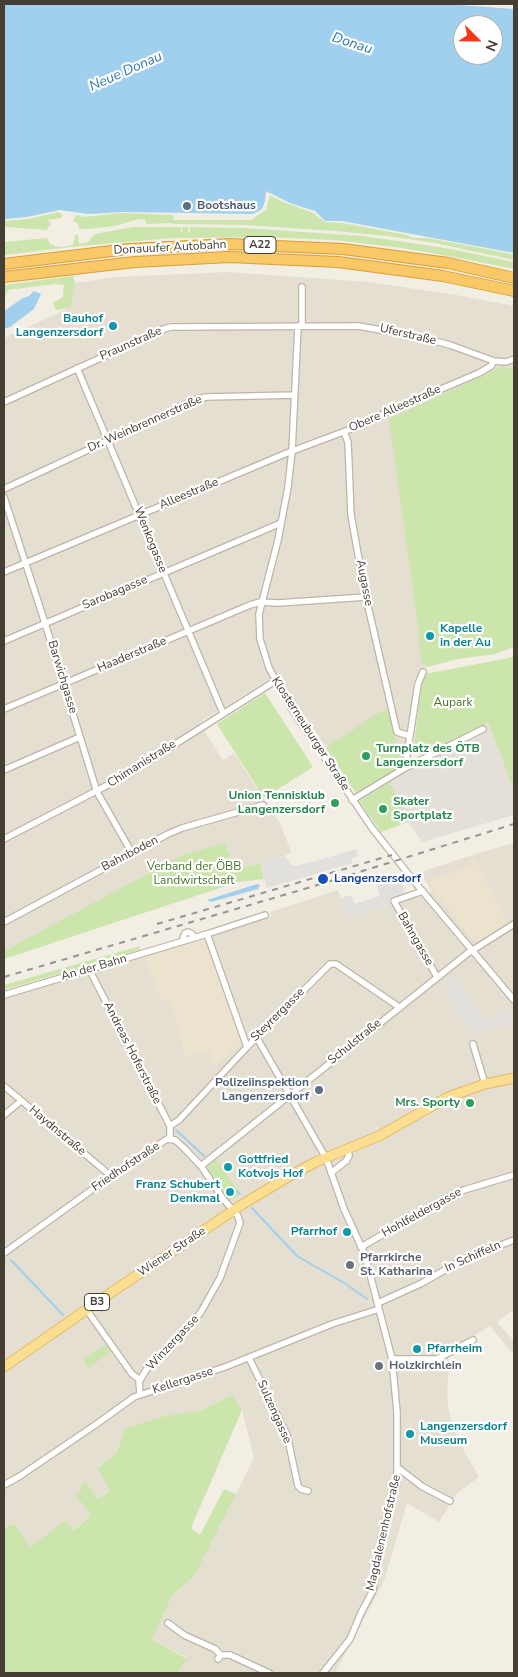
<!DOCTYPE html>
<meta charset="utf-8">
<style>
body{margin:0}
#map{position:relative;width:518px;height:1677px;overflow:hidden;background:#f2eee4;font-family:"Nunito Sans",sans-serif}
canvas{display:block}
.frame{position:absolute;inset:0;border:5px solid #443e34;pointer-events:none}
.north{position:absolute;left:453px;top:15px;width:50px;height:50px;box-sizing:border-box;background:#fff;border:1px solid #b4b2ae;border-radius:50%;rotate:113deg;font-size:14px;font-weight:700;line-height:20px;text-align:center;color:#443e34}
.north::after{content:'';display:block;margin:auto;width:18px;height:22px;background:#f53918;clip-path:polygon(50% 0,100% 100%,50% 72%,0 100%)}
</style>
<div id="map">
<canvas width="518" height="1677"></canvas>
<div class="frame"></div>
<div class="north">N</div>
</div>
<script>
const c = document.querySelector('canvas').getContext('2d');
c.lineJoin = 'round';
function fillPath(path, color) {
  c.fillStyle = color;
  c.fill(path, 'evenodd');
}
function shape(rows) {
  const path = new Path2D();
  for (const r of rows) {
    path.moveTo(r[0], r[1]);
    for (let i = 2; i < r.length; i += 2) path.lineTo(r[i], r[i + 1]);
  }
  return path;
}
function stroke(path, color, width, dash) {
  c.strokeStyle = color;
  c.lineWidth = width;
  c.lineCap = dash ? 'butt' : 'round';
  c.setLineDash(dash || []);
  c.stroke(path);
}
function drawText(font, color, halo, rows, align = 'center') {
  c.font = font + ' "Nunito Sans",sans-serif';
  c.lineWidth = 4.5;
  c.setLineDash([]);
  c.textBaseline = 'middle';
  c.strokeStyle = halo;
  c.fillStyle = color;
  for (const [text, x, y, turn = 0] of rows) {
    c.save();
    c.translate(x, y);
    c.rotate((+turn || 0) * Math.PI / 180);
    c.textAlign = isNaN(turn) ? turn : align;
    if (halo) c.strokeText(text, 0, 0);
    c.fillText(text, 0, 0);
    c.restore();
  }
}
fillPath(shape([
 [228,272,369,282,456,295,514,306,514,647,495,654,457,659,419,669,404,765,356,793,277,674,199,723,223,760,234,753,281,825,291,852,285,856,235,870,224,843,93,905,4,951,4,338,69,308,75,283,116,277],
 [514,843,514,1309,497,1322,514,1341,514,1355,490,1326,447,1352,449,1360,447,1396,449,1413,464,1451,479,1477,456,1494,439,1522,407,1503,384,1581,335,1673,178,1673,187,1658,151,1638,172,1596,195,1575,254,1458,242,1410,232,1395,202,1410,160,1417,125,1428,116,1454,97,1468,110,1489,98,1499,82,1490,91,1515,73,1530,57,1527,30,1548,14,1523,4,1529,4,997,211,937,271,916,270,912,338,890,348,918,392,905,432,892,421,872,485,851]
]), '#e5dfd2');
fillPath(shape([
 [488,723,514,791,514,815,422,842,408,822,388,779,483,729]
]), '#e4dfd9');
fillPath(shape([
 [475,858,507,923,475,943,436,894,429,881,472,865,470,860],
 [206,939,241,1043,215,1067,209,1050,185,1057,170,1001,161,1001,145,956]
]), '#ebe3ce');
fillPath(shape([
 [270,195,281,201,313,213,325,222,342,223,407,235,413,238,427,238,491,250,514,255,514,260,435,243,388,236,335,231,246,225,172,224,171,223,146,224,145,219,135,220,115,226,88,229,80,229,77,223,73,221,76,215,84,217,123,213,174,215,173,220,251,220,266,210],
 [59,212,63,215,61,218,48,220,51,224,46,230,4,227,4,221,28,219],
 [133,227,181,227,181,232,182,232,182,227,188,227,188,232,190,232,190,227,242,228,363,236,445,248,509,261,514,263,514,269,459,258,402,248,335,240,267,237,174,238,79,246,4,255,4,242,47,238,50,244,55,246,62,247,73,245,75,235,78,235,79,244,88,242,95,234],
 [73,276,75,283,70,308,56,310,53,303,63,297,64,285,55,284,8,290,4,300,4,285],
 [504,366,514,370,514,647,495,654,457,659,428,667,424,662,422,666,418,634,419,634,389,419],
 [514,655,514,791,488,723,422,756,415,752,414,744,422,678,425,674,509,658],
 [265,693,313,767,264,798,217,724],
 [388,710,402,763,400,768,356,793,326,748,378,713],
 [390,782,408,822,381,832,359,801],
 [225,843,235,870,260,863,264,879,238,882,4,959,4,951,183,855],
 [140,946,139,950,4,990,4,985],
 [216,1160,241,1194,230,1201,207,1166],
 [106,1345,111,1352,88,1368,83,1360],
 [232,1395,242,1410,191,1528,200,1535,224,1489,236,1494,195,1575,172,1596,152,1639,187,1659,178,1673,4,1673,4,1529,14,1523,30,1547,65,1521,74,1530,91,1515,75,1494,82,1490,80,1486,86,1482,98,1499,110,1490,97,1468,116,1454,125,1428,160,1417,202,1410]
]), '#cce5ad');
fillPath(shape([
 [356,849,358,856,351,858,353,863,267,888,260,863,285,856,293,866,316,861],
 [400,876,405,894,394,897,392,905,348,918,341,898,351,895,355,904,380,896,376,883],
 [454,975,487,1024,473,1036,443,990,449,986,445,980],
 [508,1008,513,1021,491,1031,486,1022]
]), '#e2e0dc');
fillPath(shape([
 [4,4,445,4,514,9,514,253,342,221,325,221,315,211,290,203,266,191,265,201,262,209,253,214,122,212,88,214,60,210,27,217,4,219],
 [463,25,493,25,493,55,463,55],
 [34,291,41,294,34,309,10,327,4,329,4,311,23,298,29,296],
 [257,884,260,885,258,889,211,902,207,900]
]), '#a1cfee');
stroke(shape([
 [176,1130,204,1156],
 [237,1191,240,1194],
 [252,1208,297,1256,346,1284,367,1299],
 [11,1260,63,1315]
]), '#a1cfee', 2);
const minor = shape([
 [302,287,302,326],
 [298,326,292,451,288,487,278,540,259,614,260,639,269,668,293,711,372,828,413,880,514,1000],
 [77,368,223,713],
 [4,402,164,329,171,327,358,326,420,337,450,345,494,361,506,362,514,359],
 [344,432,348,442,351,515,365,593,397,732,410,736],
 [4,489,197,399,207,397,295,395],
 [4,497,45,623,97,792,132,853],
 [4,572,287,453,367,423,387,412,479,373,491,366,494,361],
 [4,641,281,523],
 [4,709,250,605,260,602,278,603,366,597],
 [405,768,418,684,423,672],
 [4,770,80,737],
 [352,800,405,768,483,729],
 [4,839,125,776,275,681],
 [423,891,394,901,437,977],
 [4,922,168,834,182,828,263,805],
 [207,934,247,1047],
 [184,941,183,938,185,933,188,932,192,934,194,938],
 [89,969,170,1126,170,1139],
 [4,995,207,934,265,915],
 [257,1038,326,1158,344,1209,365,1255,392,1359,397,1412,397,1484,388,1509,380,1544,373,1590,361,1613,350,1639,323,1673],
 [473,1044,485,1084],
 [4,1086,111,1176],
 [4,1115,21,1101],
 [170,1126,179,1120,247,1047,330,964,336,964,399,1007],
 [201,1166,468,953,514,924],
 [331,1173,346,1161,349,1156,348,1149],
 [361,1247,448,1197,464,1190,514,1175],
 [4,1253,111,1176,167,1139,175,1140,183,1147,201,1166,224,1200,238,1216,240,1223,220,1278,201,1312,189,1327,146,1370,139,1382,140,1394],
 [378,1303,422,1283,464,1259,514,1240],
 [86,1309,132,1374,140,1380],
 [249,1358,287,1435,298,1486,301,1489,308,1491],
 [392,1359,437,1359,473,1340],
 [398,1468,423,1487,450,1501],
 [4,1485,20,1476,98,1423,134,1397,225,1367,332,1324,379,1309],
 [168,1623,184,1635,215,1649,221,1655],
 [218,1659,221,1655,230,1655,269,1673]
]);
const primary = shape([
 [4,1367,109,1294,243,1204,293,1174,318,1161,379,1136,448,1097,485,1084,514,1078]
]);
const motorway = shape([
 [4,264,128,249,230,244,343,249,448,263,514,278],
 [4,277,135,262,229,257,338,262,443,276,514,291]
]);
stroke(minor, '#bdb5a7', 8);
stroke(primary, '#e0bb64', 11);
stroke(motorway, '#d99d37', 12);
stroke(minor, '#fff', 5.5);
stroke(primary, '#fcde93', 9);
stroke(motorway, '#fac967', 10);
stroke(shape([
 [157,924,392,855],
 [4,977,311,887,514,824]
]), '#949494', 2, [6, 6]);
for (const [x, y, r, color] of [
 [187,206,5,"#5c6f8a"],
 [113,326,5,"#0f9aa8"],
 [430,636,5,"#0f9aa8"],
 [366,756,5,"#2e9e5b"],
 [335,803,5,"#2e9e5b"],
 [383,809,5,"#2e9e5b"],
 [323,879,6,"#1a4fb4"],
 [319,1090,5,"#5c6f8a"],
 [470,1103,5,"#2e9e5b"],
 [228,1167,5,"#0f9aa8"],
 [230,1192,5,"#0f9aa8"],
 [347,1232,5,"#0f9aa8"],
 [350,1265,5,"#6b7280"],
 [417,1349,5,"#0f9aa8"],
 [379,1366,5,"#6b7280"],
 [410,1434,5,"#0f9aa8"]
]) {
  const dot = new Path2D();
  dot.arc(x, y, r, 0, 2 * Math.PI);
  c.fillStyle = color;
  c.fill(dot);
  stroke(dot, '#fff', 2);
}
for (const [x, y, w] of [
 [260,245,32],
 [97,1302,25]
]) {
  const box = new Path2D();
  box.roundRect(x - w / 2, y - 8.5, w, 17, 4);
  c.fillStyle = '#fff';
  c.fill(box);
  stroke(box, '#443e34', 1);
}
drawText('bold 11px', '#443e34', null, [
 ["A22",260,245],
 ["B3",97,1302]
]);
drawText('bold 12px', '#4e5e75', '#fff', [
 ["Bootshaus",197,206],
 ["Polizeiinspektion",309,1083,"right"],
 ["Langenzersdorf",309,1097,"right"]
], 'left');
drawText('12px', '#443e34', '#fff', [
 ["Donauufer Autobahn",170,248,-3],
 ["Uferstraße",408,335,13],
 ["Praunstraße",131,344,-24],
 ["Obere Alleestraße",395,409,-24],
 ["Dr. Weinbrennerstraße",145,424,-24],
 ["Alleestraße",189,494,-23],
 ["Wenkogasse",150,540,68],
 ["Augasse",364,583,79],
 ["Sarobagasse",115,593,-23],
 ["Haaderstraße",132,655,-23],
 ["Barwichgasse",62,677,73],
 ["Klosterneuburger Straße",310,734,57],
 ["Chimanistraße",142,764,-32],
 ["Bahnboden",130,854,-28],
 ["Bahngasse",415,939,60],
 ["An der Bahn",94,968,-16],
 ["Steyrergasse",278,1015,-45],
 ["Schulstraße",355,1042,-39],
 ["Andreas Hoferstraße",132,1053,63],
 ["Haydnstraße",57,1131,40],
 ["Friedhofstraße",126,1167,-34],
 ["Hohlfeldergasse",422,1213,-29],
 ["Wiener Straße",172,1252,-34],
 ["In Schiffeln",473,1257,-24],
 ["Winzergasse",173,1343,-47],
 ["Kellergasse",183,1381,-18],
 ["Sulzengasse",274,1412,66],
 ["Magdalenenhofstraße",384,1533,-77]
]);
drawText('bold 12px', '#0d838f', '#fff', [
 ["Bauhof",103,319,"right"],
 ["Langenzersdorf",103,333,"right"],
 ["Kapelle",440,629],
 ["in der Au",440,643],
 ["Gottfried",238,1160],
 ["Kotvojs Hof",238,1174],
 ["Franz Schubert",220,1185,"right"],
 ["Denkmal",220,1199,"right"],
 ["Pfarrhof",337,1232,"right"],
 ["Pfarrheim",427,1349],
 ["Langenzersdorf",420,1427],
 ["Museum",420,1441]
], 'left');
drawText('12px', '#467329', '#fff', [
 ["Aupark",453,703],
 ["Verband der ÖBB",194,867],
 ["Landwirtschaft",194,881]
]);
drawText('bold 12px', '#27864d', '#fff', [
 ["Turnplatz des ÖTB",376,749],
 ["Langenzersdorf",376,763],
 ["Union Tennisklub",325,796,"right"],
 ["Langenzersdorf",325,810,"right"],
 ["Skater",393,802],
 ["Sportplatz",393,816],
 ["Mrs. Sporty",460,1103,"right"]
], 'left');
drawText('bold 12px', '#164399', '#fff', [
 ["Langenzersdorf",334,879]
], 'left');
drawText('bold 12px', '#5b616d', '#fff', [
 ["Pfarrkirche",360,1258],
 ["St. Katharina",360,1272],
 ["Holzkirchlein",389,1366]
], 'left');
drawText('italic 14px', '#3178ac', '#fff', [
 ["Donau",352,44,18],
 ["Neue Donau",126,72,-24]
]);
</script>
